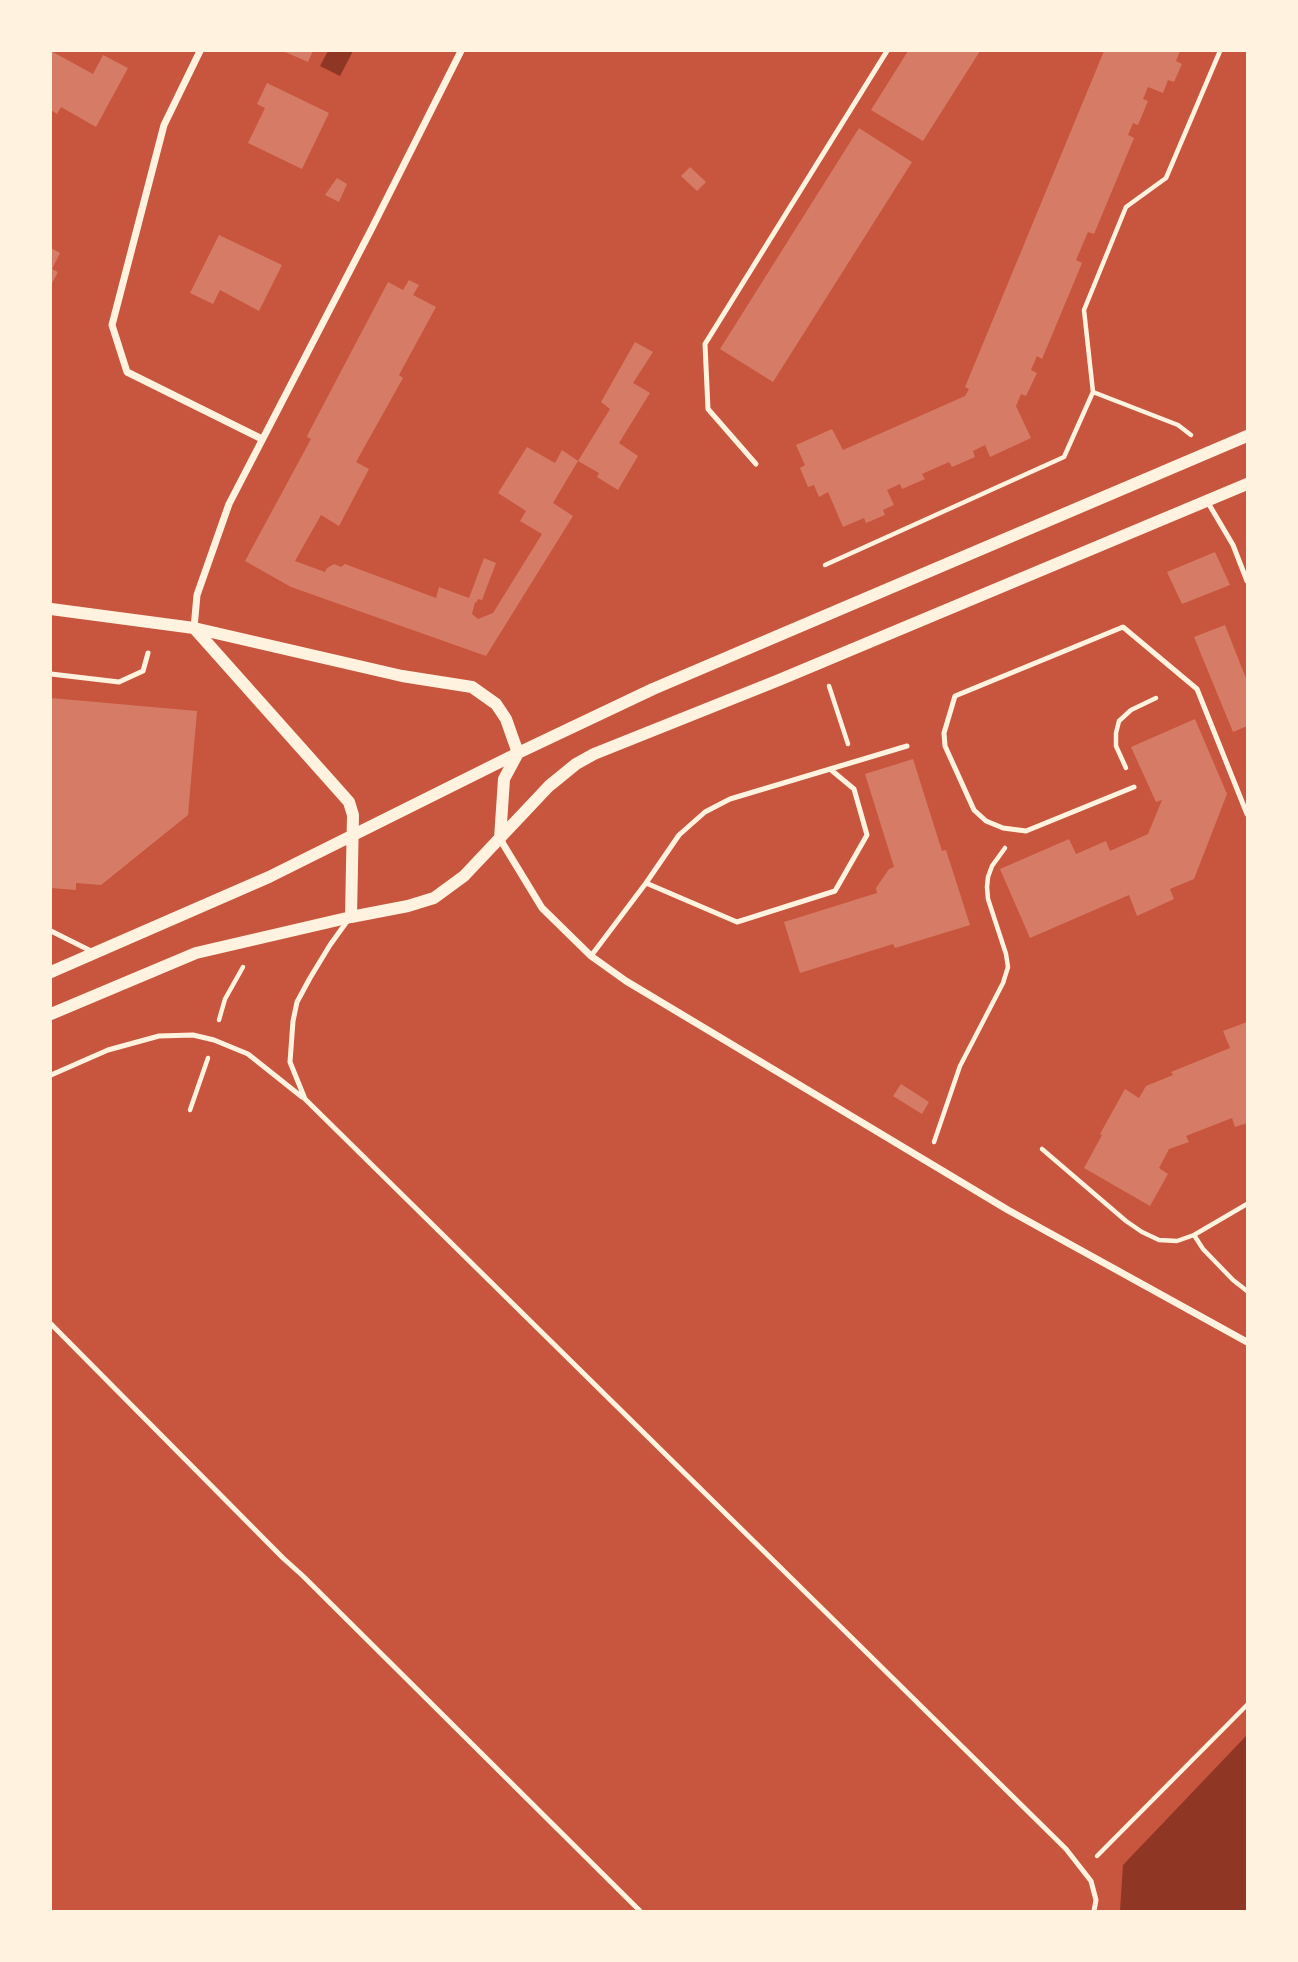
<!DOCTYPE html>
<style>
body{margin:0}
#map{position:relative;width:1298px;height:1962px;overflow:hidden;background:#c8553d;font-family:"Sofia Sans Condensed",sans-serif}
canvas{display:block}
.frame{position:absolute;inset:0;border:52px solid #fff3e0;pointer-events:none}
</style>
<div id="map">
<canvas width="1298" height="1962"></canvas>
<div class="frame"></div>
</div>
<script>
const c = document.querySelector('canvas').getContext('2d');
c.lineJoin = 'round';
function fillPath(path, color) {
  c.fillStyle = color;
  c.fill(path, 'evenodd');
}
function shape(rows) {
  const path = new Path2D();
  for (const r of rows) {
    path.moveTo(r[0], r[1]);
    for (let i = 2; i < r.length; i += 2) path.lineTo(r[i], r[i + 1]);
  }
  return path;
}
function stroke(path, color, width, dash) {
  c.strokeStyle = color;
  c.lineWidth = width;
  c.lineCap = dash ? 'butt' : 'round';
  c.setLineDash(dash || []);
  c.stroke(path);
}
fillPath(shape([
 [328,51,353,51,340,76,320,66],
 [1247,1735,1247,1911,1120,1911,1123,1865]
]), '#8f3625');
fillPath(shape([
 [51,51,93,74,103,55,128,68,96,127,61,107,57,114,51,110],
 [283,51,313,51,308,62],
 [908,51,980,51,923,141,871,110],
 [1104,51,1180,51,1176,61,1182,64,1174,82,1168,80,1163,93,1148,87,1143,99,1148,101,1138,125,1133,123,1128,135,1134,138,1094,234,1088,232,1076,260,1082,263,1042,359,1037,356,1031,370,1037,373,1026,396,1021,394,1016,406,1031,438,990,457,985,445,973,451,975,457,952,467,949,462,922,474,925,479,902,489,900,484,887,490,894,505,883,510,885,515,866,523,864,518,843,527,828,492,819,497,814,485,808,487,800,468,805,465,796,445,832,429,843,450,965,396,969,389,965,387],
 [267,83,329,113,302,169,248,143,265,108,257,104],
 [859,128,912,162,773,382,720,349],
 [690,167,706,182,697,191,681,176],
 [337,178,347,184,339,202,325,195],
 [219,235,282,265,259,311,220,290,213,304,190,293],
 [51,248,60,253,52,269,58,272,51,285],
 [409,280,419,285,413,295,436,307,399,375,403,378,356,462,369,469,339,526,321,515,295,561,325,572,327,568,334,564,341,567,345,564,436,598,439,587,469,598,484,558,496,563,482,600,478,599,476,603,475,602,472,614,478,619,493,613,542,534,520,521,526,511,498,493,527,447,555,463,562,450,578,461,553,503,573,516,486,656,291,587,245,561,311,439,307,437,308,434,388,282,403,290],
 [635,342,653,352,633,383,650,393,619,443,638,456,618,490,597,477,599,473,578,461,610,409,601,402],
 [1215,552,1230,585,1182,604,1167,572],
 [1225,625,1247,681,1247,726,1233,732,1194,637],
 [51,698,197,711,188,815,101,885,76,883,76,890,51,888],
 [1195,719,1227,794,1194,879,1170,889,1174,899,1137,916,1129,895,1030,938,1000,869,1069,839,1076,854,1106,841,1110,851,1148,834,1162,800,1156,802,1131,747],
 [913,759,942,851,946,850,970,925,895,948,893,944,800,973,784,922,877,893,876,888,889,869,894,867,865,774],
 [1247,1022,1247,1123,1235,1127,1232,1118,1186,1136,1189,1142,1169,1149,1159,1168,1168,1174,1150,1206,1084,1168,1102,1135,1100,1134,1125,1089,1139,1098,1146,1086,1173,1075,1171,1072,1230,1048,1223,1031],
 [901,1084,929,1102,922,1114,893,1096]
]), '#d67c66');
stroke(shape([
 [1093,392,1178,425,1191,435],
 [825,565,1064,457,1093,392,1084,310,1126,207,1166,178,1220,51],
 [829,686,848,744],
 [1126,768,1116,746,1116,733,1119,721,1131,710,1156,698],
 [219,1020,225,999,243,967],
 [190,1110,208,1058],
 [934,1142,960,1066,1003,983,1008,967,1006,954,988,899,987,887,988,877,992,866,1005,848],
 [1042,1149,1126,1221,1142,1232,1159,1240,1177,1241,1194,1235,1247,1204],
 [1194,1235,1203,1249,1233,1280,1247,1291],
 [1097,1856,1247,1705]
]), '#fff3e0', 4.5);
stroke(shape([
 [756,464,708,409,705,344,887,51],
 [1207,501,1233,545,1247,581],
 [51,674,119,682,143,671,148,653],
 [1134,787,1026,831,1003,828,986,821,974,810,945,746,944,733,955,696,1123,627,1197,689,1247,814],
 [646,883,737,922,835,891,867,835,854,789,830,769],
 [348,920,330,945,310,978,297,1002,293,1021,290,1062,305,1099,1066,1849,1091,1881,1096,1900,1094,1911],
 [51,931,93,952],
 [591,956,646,883,679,835,705,812,730,799,907,746],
 [51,1075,108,1050,159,1036,193,1035,214,1040,248,1054,302,1097],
 [51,1324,283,1558,303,1576,640,1911]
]), '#fff3e0', 5);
stroke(shape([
 [200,51,164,125,112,325,127,372,262,439],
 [194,628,197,595,229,504,372,228,461,51],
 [500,839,542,908,591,956,626,981,1008,1210,1247,1342]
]), '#fff3e0', 7);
stroke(shape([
 [51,609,194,628,402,676,472,687,496,704,506,719,518,753,504,779,500,839],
 [194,628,349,802,353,815,351,917],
 [51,972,269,877,518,753,653,689,1247,436],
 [51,1014,196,953,351,917,408,906,434,898,464,876,549,786,576,764,594,754,779,680,1247,484]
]), '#fff3e0', 12);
</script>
